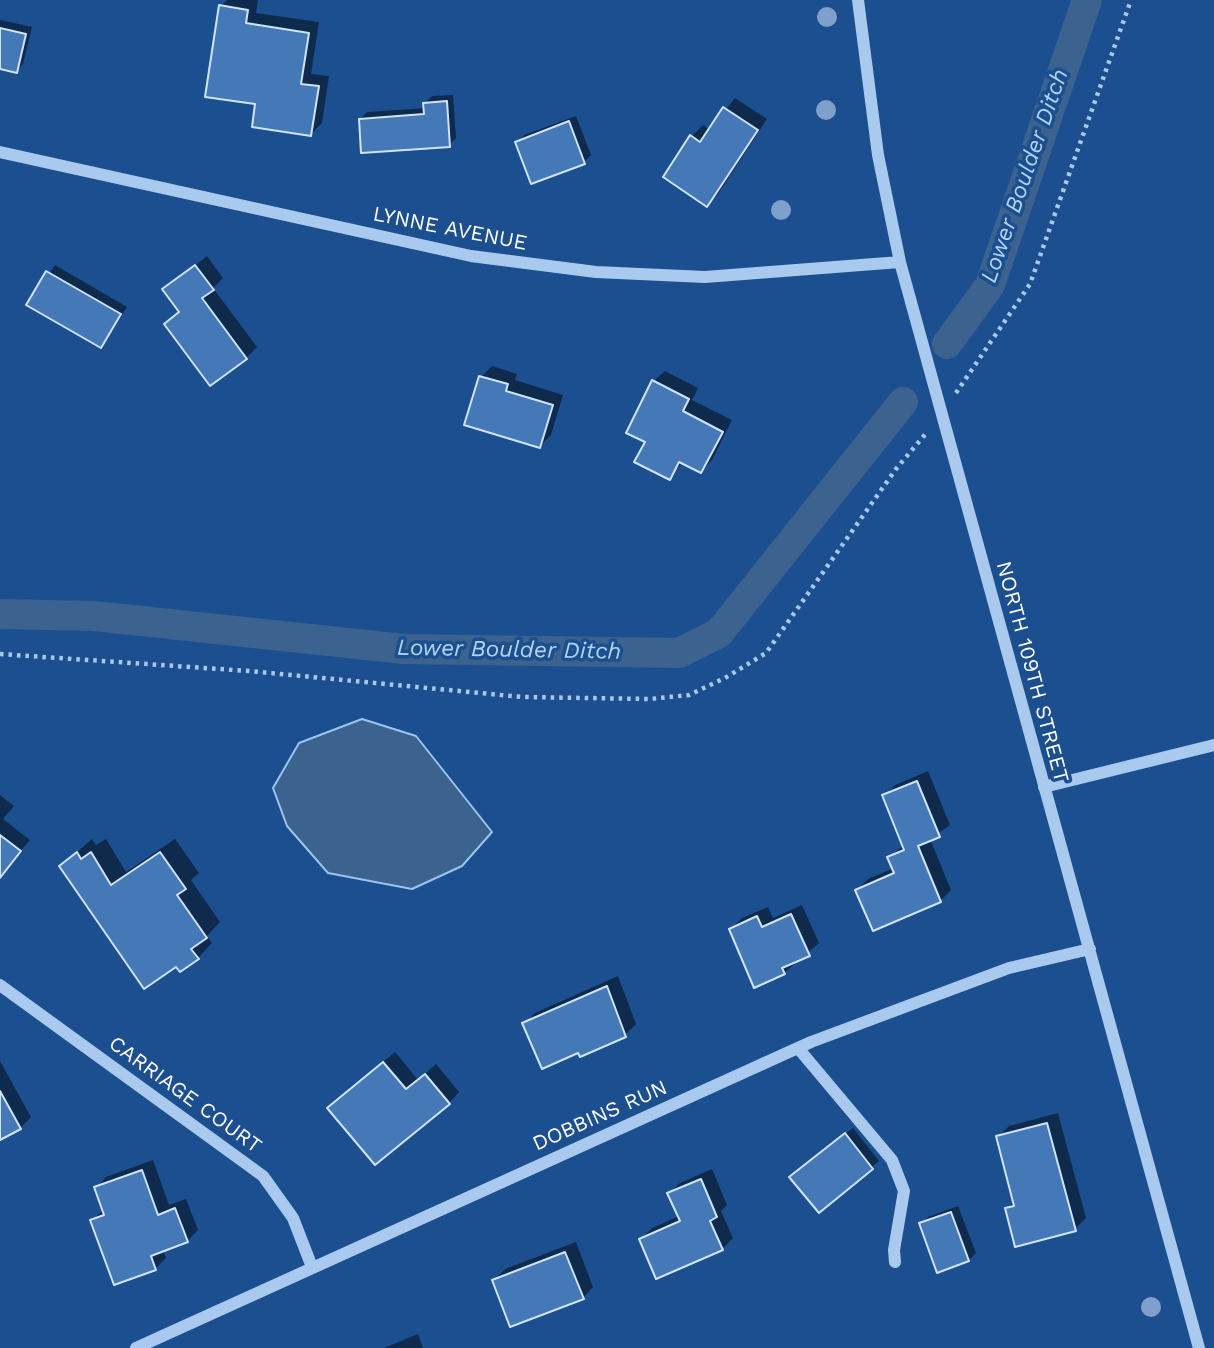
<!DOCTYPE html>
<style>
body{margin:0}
canvas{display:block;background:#1b4f8f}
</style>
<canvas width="1214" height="1348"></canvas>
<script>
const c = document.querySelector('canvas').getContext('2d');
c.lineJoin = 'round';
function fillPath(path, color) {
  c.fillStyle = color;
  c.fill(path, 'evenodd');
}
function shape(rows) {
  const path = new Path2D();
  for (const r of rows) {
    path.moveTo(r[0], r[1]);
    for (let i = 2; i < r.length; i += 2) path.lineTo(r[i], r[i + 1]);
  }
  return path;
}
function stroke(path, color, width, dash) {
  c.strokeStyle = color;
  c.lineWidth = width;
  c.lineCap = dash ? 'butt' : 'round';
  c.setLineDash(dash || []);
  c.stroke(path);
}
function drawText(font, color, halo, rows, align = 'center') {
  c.font = font + ' "Work Sans",sans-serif';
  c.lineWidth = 7;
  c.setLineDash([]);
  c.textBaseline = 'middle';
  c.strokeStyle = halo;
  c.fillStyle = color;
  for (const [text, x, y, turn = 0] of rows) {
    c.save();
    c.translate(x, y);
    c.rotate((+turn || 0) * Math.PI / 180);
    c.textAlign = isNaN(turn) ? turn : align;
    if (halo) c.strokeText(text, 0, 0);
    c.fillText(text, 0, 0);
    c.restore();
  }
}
const water = shape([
 [362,719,416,736,492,832,462,866,412,889,328,873,287,826,273,788,299,743,362,719]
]);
fillPath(water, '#3c6290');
stroke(water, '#9cc4f0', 2);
fillPath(shape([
 [227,0,258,0,256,13,319,22,311,74,329,76,322,123,311,134,257,103,221,6],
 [0,20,32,27,23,64,16,71,0,67],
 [453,95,456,138,449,145,360,119,367,112,426,108,425,103,432,96],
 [735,98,767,119,718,194,707,205,665,177,692,136,703,125,710,130],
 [576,116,591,155,584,162,517,143,524,135],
 [207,256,223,278,213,288,257,347,246,358,166,324,180,310,165,289],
 [55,265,127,307,101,346,29,304],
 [492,366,517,374,515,380,563,395,551,435,540,446,481,377],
 [665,371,698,388,692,400,732,420,712,460,701,471,683,462,669,478,647,442,654,381],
 [928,771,950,825,930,839,951,890,940,901,857,890,868,879,894,868,889,857,904,845,884,796,895,785],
 [0,795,14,806,3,819,30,840,0,875],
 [92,839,96,845,106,839,126,872,175,839,199,873,191,880,220,922,207,936,212,943,198,958,61,866],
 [802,905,819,943,784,973,731,929,742,918,768,907,773,918],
 [618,976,636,1024,625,1035,579,1051,525,1023,535,1013],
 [395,1052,418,1080,436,1064,459,1092,449,1103,340,1098],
 [0,1061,31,1117,20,1128,0,1138],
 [1058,1113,1086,1218,1075,1229,1007,1209,1015,1201,998,1137,1009,1126],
 [853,1128,879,1161,819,1211,799,1171],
 [153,1160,169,1205,186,1199,198,1230,187,1241,163,1250,166,1258,155,1269,92,1221,104,1209,96,1188,106,1177],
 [712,1169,727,1205,721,1211,733,1238,722,1249,641,1239,652,1228,679,1216,669,1193,680,1183],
 [958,1206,976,1253,969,1260,921,1224,928,1217],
 [576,1242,593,1287,583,1298,494,1280,505,1269],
 [418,1334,423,1348,384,1348]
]), '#0007');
stroke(shape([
 [947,344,990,285,1087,0],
 [0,614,94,616,404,649,679,653,719,633,903,402]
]), '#3c6290', 30);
const building = shape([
 [219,5,248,10,246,23,309,33,301,84,319,86,311,136,252,127,255,104,205,97,219,5],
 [0,28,26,34,17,73,0,69,0,28],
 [447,101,450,147,361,153,359,119,424,114,423,103,447,101],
 [723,107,758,130,707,207,663,177,690,135,700,142,723,107],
 [569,121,585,164,531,184,515,142,569,121],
 [195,265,214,290,202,298,247,359,210,386,164,324,179,312,162,289,195,265],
 [46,271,121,314,101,348,26,305,46,271],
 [479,376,508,384,506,391,553,405,540,448,464,425,479,376],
 [652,380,689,399,683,411,723,432,701,473,679,462,670,480,634,462,645,442,626,433,652,380],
 [917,781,940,837,918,846,941,902,873,931,855,890,894,873,887,857,904,850,882,795,917,781],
 [0,835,21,851,0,878,0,835],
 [77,852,81,859,91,852,111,885,160,852,186,889,177,895,207,938,191,949,199,959,180,972,176,967,144,989,59,866,77,852],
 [791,914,810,956,782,968,785,974,754,988,729,929,757,916,762,927,791,914],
 [607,986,626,1037,580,1057,578,1053,542,1069,522,1023,607,986],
 [383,1062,406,1089,425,1074,450,1104,375,1165,327,1108,383,1062],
 [0,1091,21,1129,0,1140,0,1091],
 [1047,1123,1076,1231,1015,1247,1005,1208,1014,1206,996,1136,1047,1123],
 [845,1133,873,1169,819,1213,789,1177,845,1133],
 [142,1170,158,1215,175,1208,188,1242,151,1256,156,1270,114,1285,90,1220,104,1215,94,1187,142,1170],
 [701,1179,717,1217,710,1221,723,1250,656,1279,639,1239,680,1221,667,1193,701,1179],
 [951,1212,969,1261,937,1273,919,1223,951,1212],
 [565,1252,584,1299,510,1327,492,1280,565,1252]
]);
fillPath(building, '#4478b7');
stroke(building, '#cfe3fa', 2);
stroke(shape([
 [956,393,1030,284,1131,0],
 [0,654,249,671,522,697,650,699,689,695,725,678,766,653,896,469,928,431]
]), '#a9c9ee', 4.5, [3.5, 5]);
stroke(shape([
 [858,0,878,155,900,262,1199,1348],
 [0,152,471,256,596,272,705,277,900,262],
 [1044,787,1214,745],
 [0,985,263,1176,293,1218,312,1267],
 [798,1048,892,1160,904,1191,894,1250,895,1262],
 [136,1348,811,1042,1009,968,1090,949]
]), '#a9c9ee', 12);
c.fillStyle = '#7ea0ca';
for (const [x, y] of [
 [827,17],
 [826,110],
 [781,210],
 [1151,1307]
]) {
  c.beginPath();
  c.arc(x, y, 10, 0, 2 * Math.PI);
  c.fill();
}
drawText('21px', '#fff', '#1b4f8f', [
 ["LYNNE AVENUE",450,229,11],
 ["NORTH 109TH STREET",1032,672,75],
 ["CARRIAGE COURT",185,1095,36],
 ["DOBBINS RUN",600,1116,-24]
]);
drawText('italic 23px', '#b5d3f5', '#1b4f8f', [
 ["Lower Boulder Ditch",1025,176,-71],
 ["Lower Boulder Ditch",509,650,1]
]);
</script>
